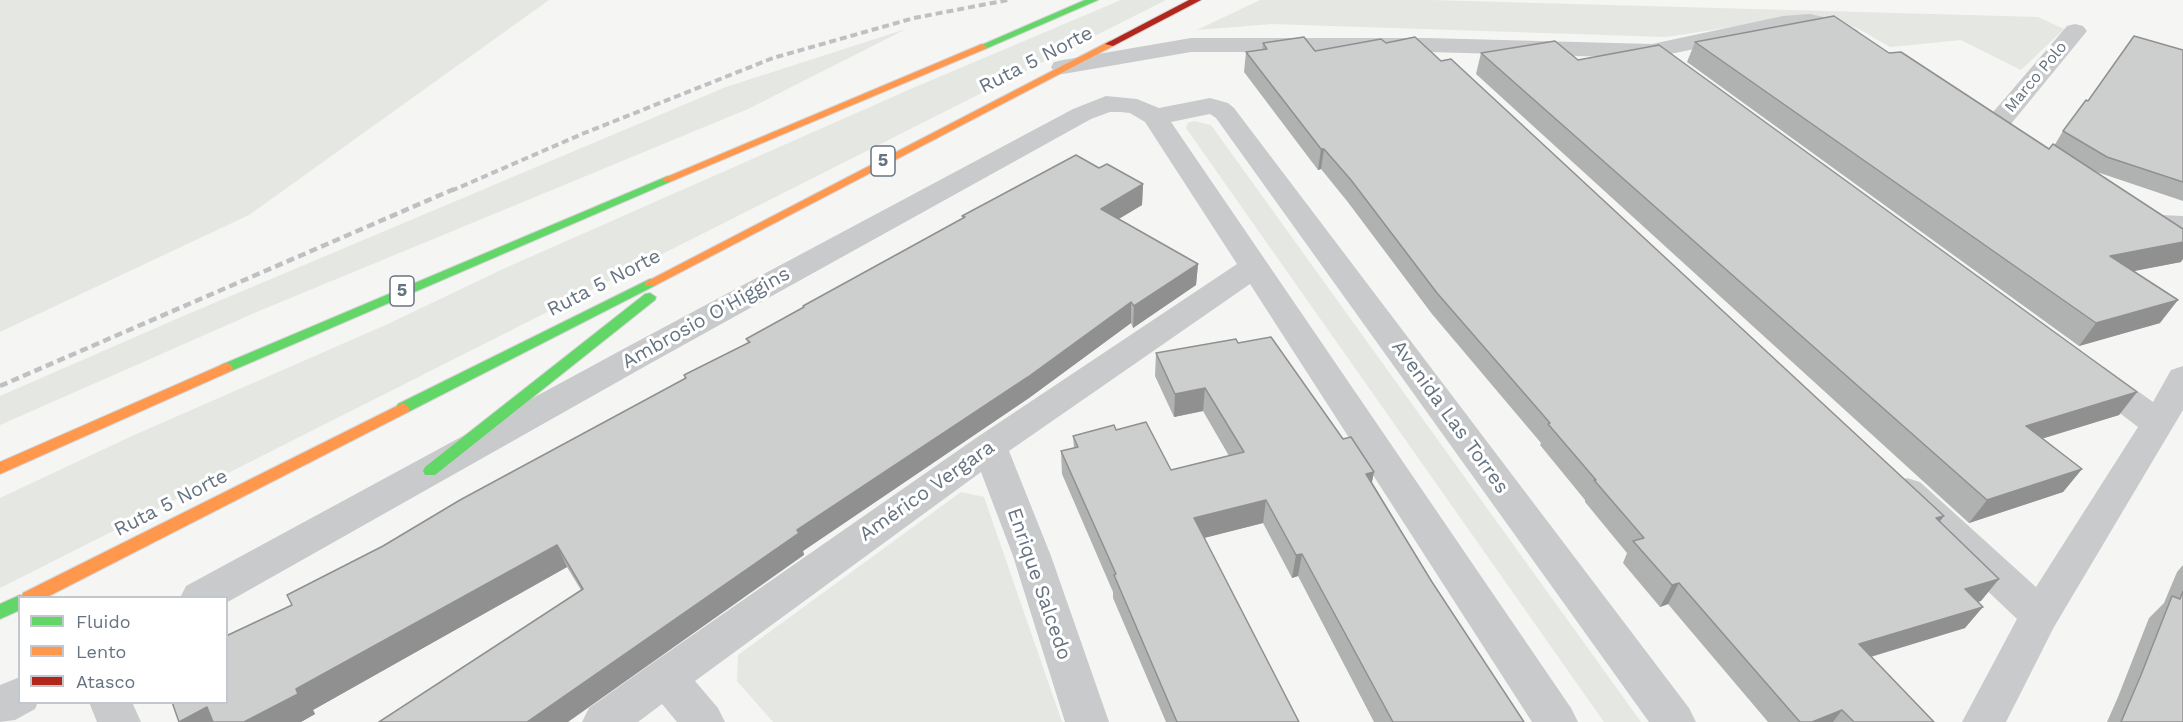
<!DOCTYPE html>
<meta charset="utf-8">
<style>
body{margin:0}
#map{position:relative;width:2183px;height:722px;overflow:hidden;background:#f5f5f3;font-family:"Work Sans",sans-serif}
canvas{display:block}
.legend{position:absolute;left:18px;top:596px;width:210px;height:108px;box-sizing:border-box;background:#fff;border:2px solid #c2c7cd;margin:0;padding:8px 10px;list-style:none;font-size:18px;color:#667482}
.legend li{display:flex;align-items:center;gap:12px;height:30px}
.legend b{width:30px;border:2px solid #c2c7cd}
</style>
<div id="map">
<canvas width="2183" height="722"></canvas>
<ul class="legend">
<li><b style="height:8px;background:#63d668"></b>Fluido</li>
<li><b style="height:8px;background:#ff974d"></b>Lento</li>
<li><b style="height:8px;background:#b3261e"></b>Atasco</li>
</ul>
</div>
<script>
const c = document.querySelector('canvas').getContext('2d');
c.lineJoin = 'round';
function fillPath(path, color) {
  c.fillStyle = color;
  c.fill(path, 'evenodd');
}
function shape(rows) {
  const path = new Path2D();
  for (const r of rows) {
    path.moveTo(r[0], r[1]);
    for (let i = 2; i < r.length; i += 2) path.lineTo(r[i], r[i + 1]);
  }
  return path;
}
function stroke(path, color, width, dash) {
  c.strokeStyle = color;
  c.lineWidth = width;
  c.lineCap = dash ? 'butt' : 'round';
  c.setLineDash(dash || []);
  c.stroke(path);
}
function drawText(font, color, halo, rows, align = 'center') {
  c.font = font + ' "Work Sans",sans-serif';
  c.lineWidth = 6;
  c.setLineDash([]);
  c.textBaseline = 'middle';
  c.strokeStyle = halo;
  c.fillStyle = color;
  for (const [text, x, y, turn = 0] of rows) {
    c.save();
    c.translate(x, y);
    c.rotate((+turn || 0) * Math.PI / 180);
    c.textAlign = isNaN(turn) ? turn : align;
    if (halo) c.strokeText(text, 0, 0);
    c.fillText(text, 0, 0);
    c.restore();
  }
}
fillPath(shape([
 [0,0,549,0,249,215,0,332],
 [1121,0,1166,0,0,588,0,498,132,436,390,323,503,269,913,88],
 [1260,0,1430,0,2038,17,2064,29,2021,70,1961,40,1890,47,1857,28,1804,16,1666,37,1272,24,1197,30],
 [906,29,748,109,259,311,0,425,0,396,181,317,726,87],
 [1194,121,1211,125,1641,722,1604,722,1186,128,1188,123],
 [961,492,984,497,1062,722,773,722,737,681,738,655]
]), '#e4e7e2');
const fast = shape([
 [1085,0,1098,0,985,49,977,47,1085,0],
 [668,176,672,177,672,181,231,371,221,371,219,368,221,365,668,176],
 [650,279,654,280,656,283,654,286,408,412,398,412,396,408,398,404,650,279],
 [650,293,656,297,655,300,435,475,425,475,423,471,425,467,645,294,650,293],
 [20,595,26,598,20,598,20,610,0,619,0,604,20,595]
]);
const slow = shape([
 [1110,41,1113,42,1113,46,654,286,646,286,644,283,1110,41],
 [982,44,987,47,985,49,672,181,664,181,662,179,982,44],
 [226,363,231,365,233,368,231,371,0,474,0,462,226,363],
 [403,403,410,408,408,412,45,598,21,598,23,593,403,403]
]);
const jam = shape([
 [1189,0,1201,0,1113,46,1105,44,1189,0]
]);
stroke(fast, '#d2d3d3', 2);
stroke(slow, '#d2d3d3', 2);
stroke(jam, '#d2d3d3', 2);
fillPath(shape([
 [1810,14,1837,20,1857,30,1861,35,1857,40,1849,42,1810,28,1783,30,1652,58,1427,52,1191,52,1063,74,1054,72,1051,67,1054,62,1063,60,1191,38,1427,38,1652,44,1783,16,1810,14],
 [2075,24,2083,26,2087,31,2006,130,1997,132,1988,130,1984,124,1988,118,2067,26,2075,24],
 [1106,96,1137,99,1159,108,1210,98,1228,103,1234,108,1689,708,1696,722,1649,722,1216,118,1210,114,1171,122,1571,708,1578,722,1532,722,1250,284,1009,451,1051,556,1109,722,1065,722,1013,556,981,472,695,681,718,708,725,722,677,722,662,704,638,722,582,722,589,708,651,664,976,438,1237,264,1145,122,1130,113,1120,112,1110,112,1091,119,651,363,226,603,226,598,180,598,186,586,627,347,1073,109,1106,96],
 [2161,215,2183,216,2183,234,2151,230,2146,224,2151,218,2161,215],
 [2092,363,2104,367,2153,402,2171,370,2183,366,2183,410,2054,627,2006,722,1962,722,2017,619,1894,502,1889,492,1894,482,1907,478,1920,482,2036,587,2138,427,2080,383,2075,375,2080,367,2092,363],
 [20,677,20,702,38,702,35,709,15,720,0,722,0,685,20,677],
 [89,702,132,702,141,722,97,722,89,702]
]), '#c9cacb');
fillPath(fast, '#63d668');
fillPath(slow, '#ff974d');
fillPath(jam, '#b3261e');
stroke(shape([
 [451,191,582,134,773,58,914,18,1008,0]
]), '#bfc0c2', 4, [7, 4]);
stroke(shape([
 [0,386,454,189]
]), '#bfc0c2', 4.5, [8, 4.5]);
fillPath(shape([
 [1695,42,1889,53,2049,149,2054,146,2063,131,2088,101,2183,50,2183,201,2097,172,2060,150,2181,262,2133,271,2160,323,2079,346,1687,62],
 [1263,43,1315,51,1939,522,1981,601,1977,602,1965,628,1871,657,1934,722,1768,722,1668,604,1660,607,1623,563,1627,553,1585,502,1585,500,1540,445,1541,443,1432,314,1347,201,1321,169,1318,170,1244,72,1246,52,1262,50],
 [1481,53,1578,60,2137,392,2119,415,2043,438,2082,469,2063,492,1969,523,1476,74],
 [1099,168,1143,184,1142,205,1119,219,1198,264,1196,285,1133,328,1131,323,1029,398,803,551,804,555,581,590,567,567,313,710,315,714,301,722,292,605,383,546,685,378,684,375,748,343,746,339,803,308,803,306,963,218,962,216],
 [1238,343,1343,439,1374,472,1372,482,1432,582,1524,722,1374,722,1298,576,1292,578,1263,523,1204,538,1299,722,1166,722,1113,598,1113,592,1062,474,1061,451,1074,448,1073,436,1116,430,1171,470,1229,456,1203,411,1174,417,1155,376,1156,353],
 [2183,565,2183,722,2107,722,2118,697,2149,618,2164,603,2177,572]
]), '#b0b1b1');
fillPath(shape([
 [1321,149,1324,149,1321,169,1318,170],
 [1143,184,1142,205,1100,230,1101,209],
 [2183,242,2183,259,2181,262,2093,279,2110,256],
 [1198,264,1196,285,1133,328,1134,306],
 [2178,300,2160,323,2079,346,2096,323],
 [1131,302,1131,323,1029,398,803,551,804,555,568,722,527,722,797,530],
 [1205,388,1203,411,1174,417,1175,394],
 [2137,392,2119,415,2009,449,2026,426],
 [2082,469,2063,492,1969,523,1987,500],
 [1374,472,1369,495,1366,474],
 [1266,500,1263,523,1192,541,1194,518],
 [1944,516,1928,537,1936,518],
 [557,545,567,567,313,710,315,714,301,722,244,722,296,689],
 [1302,554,1298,576,1292,578,1296,555],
 [1999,579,1981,601,1947,611,1965,589],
 [1679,583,1668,604,1660,607,1672,585],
 [1983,607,1965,628,1843,665,1859,644],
 [207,707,221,722,179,722],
 [1842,710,1833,722,1812,722]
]), '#909090');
const building = shape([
 [1834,16,1889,53,1901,52,2049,149,2053,144,2183,229,2183,242,2110,256,2178,300,2096,323,1695,42,1834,16],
 [2134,36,2183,50,2183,182,2107,157,2063,131,2086,100,2088,101,2134,36],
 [1304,37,1315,51,1381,39,1386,43,1415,37,1441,61,1451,59,1944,516,1936,518,1999,579,1965,589,1983,607,1859,644,1934,722,1854,722,1842,710,1812,722,1800,722,1679,583,1672,585,1633,541,1644,538,1594,480,1596,480,1548,424,1550,423,1437,293,1351,180,1324,149,1321,149,1246,52,1267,49,1263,43,1304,37],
 [1555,41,1578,60,1659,45,2137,392,2026,426,2082,469,1987,500,1481,53,1555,41],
 [1076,155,1099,168,1107,164,1143,184,1101,209,1198,264,1134,306,1131,302,1028,377,797,530,799,533,527,722,379,722,583,589,557,545,296,689,298,694,244,722,213,722,207,707,179,722,172,702,226,702,226,636,292,605,287,595,383,546,460,500,686,378,684,375,750,342,746,339,804,307,803,306,965,217,962,216,1076,155],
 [1271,337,1343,439,1351,437,1374,472,1366,474,1432,582,1524,722,1393,722,1302,554,1296,555,1266,500,1194,518,1299,722,1177,722,1114,575,1116,574,1061,451,1078,447,1073,436,1114,425,1116,430,1146,422,1171,470,1244,452,1205,388,1175,394,1156,353,1236,339,1238,343,1271,337],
 [2183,591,2183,722,2121,722,2141,675,2172,596,2180,599,2183,591]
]);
fillPath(building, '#cdcece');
stroke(building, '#909090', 1.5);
drawText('16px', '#667482', '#fff', [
 ["Marco Polo",2036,77,-50]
]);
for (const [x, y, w] of [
 [883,161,24],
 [402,291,24]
]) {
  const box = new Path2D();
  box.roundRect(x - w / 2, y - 15, w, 30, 4.5);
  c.fillStyle = '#fff';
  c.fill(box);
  stroke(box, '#667482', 1.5);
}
drawText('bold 18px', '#667482', null, [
 ["5",883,161],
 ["5",402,291]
]);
drawText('20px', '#667482', '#fff', [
 ["Ruta 5 Norte",1036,60,-27],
 ["Ruta 5 Norte",604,283,-27],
 ["Ambrosio O'Higgins",706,318,-29],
 ["Avenida Las Torres",1450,417,54],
 ["Américo Vergara",927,491,-35],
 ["Ruta 5 Norte",171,503,-27],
 ["Enrique Salcedo",1039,584,71]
]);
</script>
